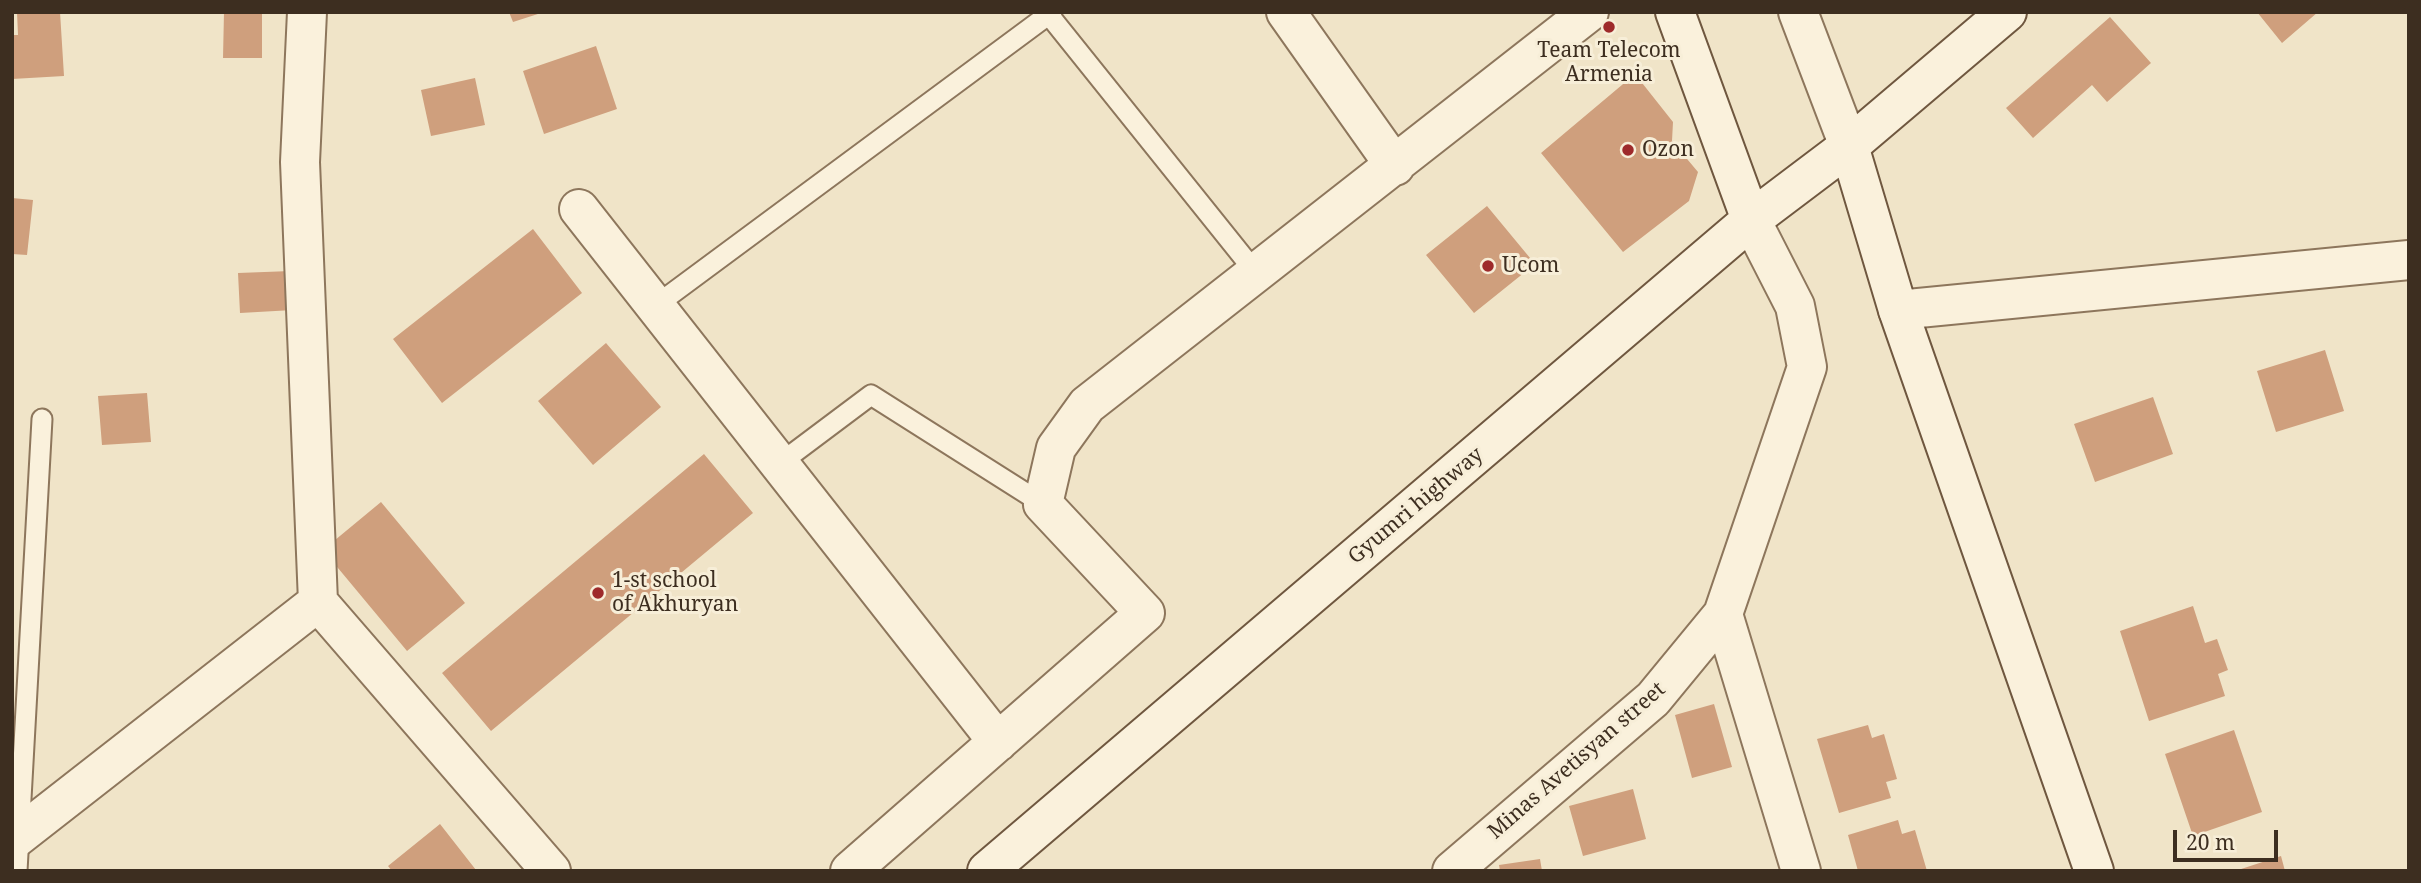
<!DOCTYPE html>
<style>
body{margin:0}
#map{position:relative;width:2421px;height:883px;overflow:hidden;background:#f0e4c8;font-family:"Noto Serif",serif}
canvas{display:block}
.frame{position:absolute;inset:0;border:14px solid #3d2e20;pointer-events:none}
.scale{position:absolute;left:2173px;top:830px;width:105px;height:32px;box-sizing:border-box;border:4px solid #3d2e20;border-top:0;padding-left:9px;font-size:21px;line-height:24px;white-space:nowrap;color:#3d2e20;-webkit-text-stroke:5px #f7eed8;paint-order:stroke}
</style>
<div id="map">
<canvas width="2421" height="883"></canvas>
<div class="frame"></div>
<div class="scale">20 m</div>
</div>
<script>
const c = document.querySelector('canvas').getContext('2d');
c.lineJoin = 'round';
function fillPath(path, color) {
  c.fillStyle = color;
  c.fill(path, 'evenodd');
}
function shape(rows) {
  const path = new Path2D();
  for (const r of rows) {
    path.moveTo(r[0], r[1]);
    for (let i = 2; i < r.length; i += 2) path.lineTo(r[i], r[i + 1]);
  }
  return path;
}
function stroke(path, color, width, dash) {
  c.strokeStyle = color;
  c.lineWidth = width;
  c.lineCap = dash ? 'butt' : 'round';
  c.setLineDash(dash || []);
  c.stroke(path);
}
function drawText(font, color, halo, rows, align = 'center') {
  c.font = font + ' "Noto Serif",serif';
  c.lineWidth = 6;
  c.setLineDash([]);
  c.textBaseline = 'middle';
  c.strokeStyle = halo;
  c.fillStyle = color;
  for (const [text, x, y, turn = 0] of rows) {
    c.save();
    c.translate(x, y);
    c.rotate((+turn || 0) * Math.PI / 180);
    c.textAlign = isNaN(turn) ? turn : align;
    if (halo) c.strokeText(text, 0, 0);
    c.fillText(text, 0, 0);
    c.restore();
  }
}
fillPath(shape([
 [17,12,60,12,64,76,12,79,12,35,18,35],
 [224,12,262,12,262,58,223,58],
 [509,12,541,12,541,13,513,22],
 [2257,12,2318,12,2282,43],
 [2110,17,2151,63,2107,102,2092,85,2033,138,2006,108],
 [596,46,617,109,544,134,523,71],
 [1635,74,1673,122,1672,141,1698,172,1689,201,1623,252,1541,153],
 [475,78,485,125,431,136,421,90],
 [12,198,33,200,27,255,12,254],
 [1487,206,1535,264,1474,313,1426,255],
 [533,229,582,293,442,403,393,339],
 [291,271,293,310,240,313,238,273],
 [606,343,661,407,593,465,538,401],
 [2325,350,2344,411,2276,432,2257,371],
 [147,393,151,442,102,445,98,396],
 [2153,397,2173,454,2095,482,2074,424],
 [704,454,753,513,491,731,442,673],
 [381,502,465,603,407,651,323,550],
 [2193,606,2205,643,2217,639,2228,670,2218,674,2225,696,2149,721,2120,631],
 [1714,704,1732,767,1692,778,1675,715],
 [1868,725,1872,738,1884,734,1897,779,1886,782,1891,798,1839,813,1817,739],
 [2234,730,2262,812,2193,836,2165,754],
 [1633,789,1646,839,1583,856,1569,806],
 [1898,820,1902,834,1915,830,1927,871,1858,871,1848,835],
 [440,824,476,870,392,871,388,866],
 [2281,856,2285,871,2238,871,2238,870],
 [1540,859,1542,871,1500,871,1499,865]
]), '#cf9f7d');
const lane = shape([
 [1049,15,1256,273],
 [655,306,1052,12],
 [779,464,871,395,1043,504],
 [17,871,42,419]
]);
const street = shape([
 [307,12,300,162,318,602,551,871],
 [1286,12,1395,166],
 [1798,12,1849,146],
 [579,209,998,742],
 [1751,220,1795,306,1807,367,1723,614,1801,871],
 [1898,310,2409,260],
 [12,841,318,602],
 [850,871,1145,613,1043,504,1056,448,1087,405,1589,12],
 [1452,871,1653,699,1723,614]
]);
const secondary = shape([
 [1675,12,1751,220],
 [1849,146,1898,310,2094,871],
 [987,871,1751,220,1849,146,2007,12]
]);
stroke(lane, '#8d765c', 23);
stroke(street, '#8d765c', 42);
stroke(secondary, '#6f573f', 42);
stroke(lane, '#faf1dc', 19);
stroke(street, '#faf1dc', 38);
stroke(secondary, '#faf1dc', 38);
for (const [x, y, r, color] of [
 [1609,27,7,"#9e2a2b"],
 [1628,150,7,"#9e2a2b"],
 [1488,266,7,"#9e2a2b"],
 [598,593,7,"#9e2a2b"]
]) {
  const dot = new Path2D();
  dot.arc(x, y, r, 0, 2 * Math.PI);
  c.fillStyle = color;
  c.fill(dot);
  stroke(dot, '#f7eed8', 2.5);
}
drawText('21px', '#3d2e20', '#f7eed8', [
 ["Team Telecom",1609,51,"center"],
 ["Armenia",1609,75,"center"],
 ["Ozon",1642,150],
 ["Ucom",1502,266],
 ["1-st school",612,581],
 ["of Akhuryan",612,605]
], 'left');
drawText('21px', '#3d2e20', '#f7eed8', [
 ["Gyumri highway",1416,506,-40],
 ["Minas Avetisyan street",1577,761,-41]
]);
</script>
